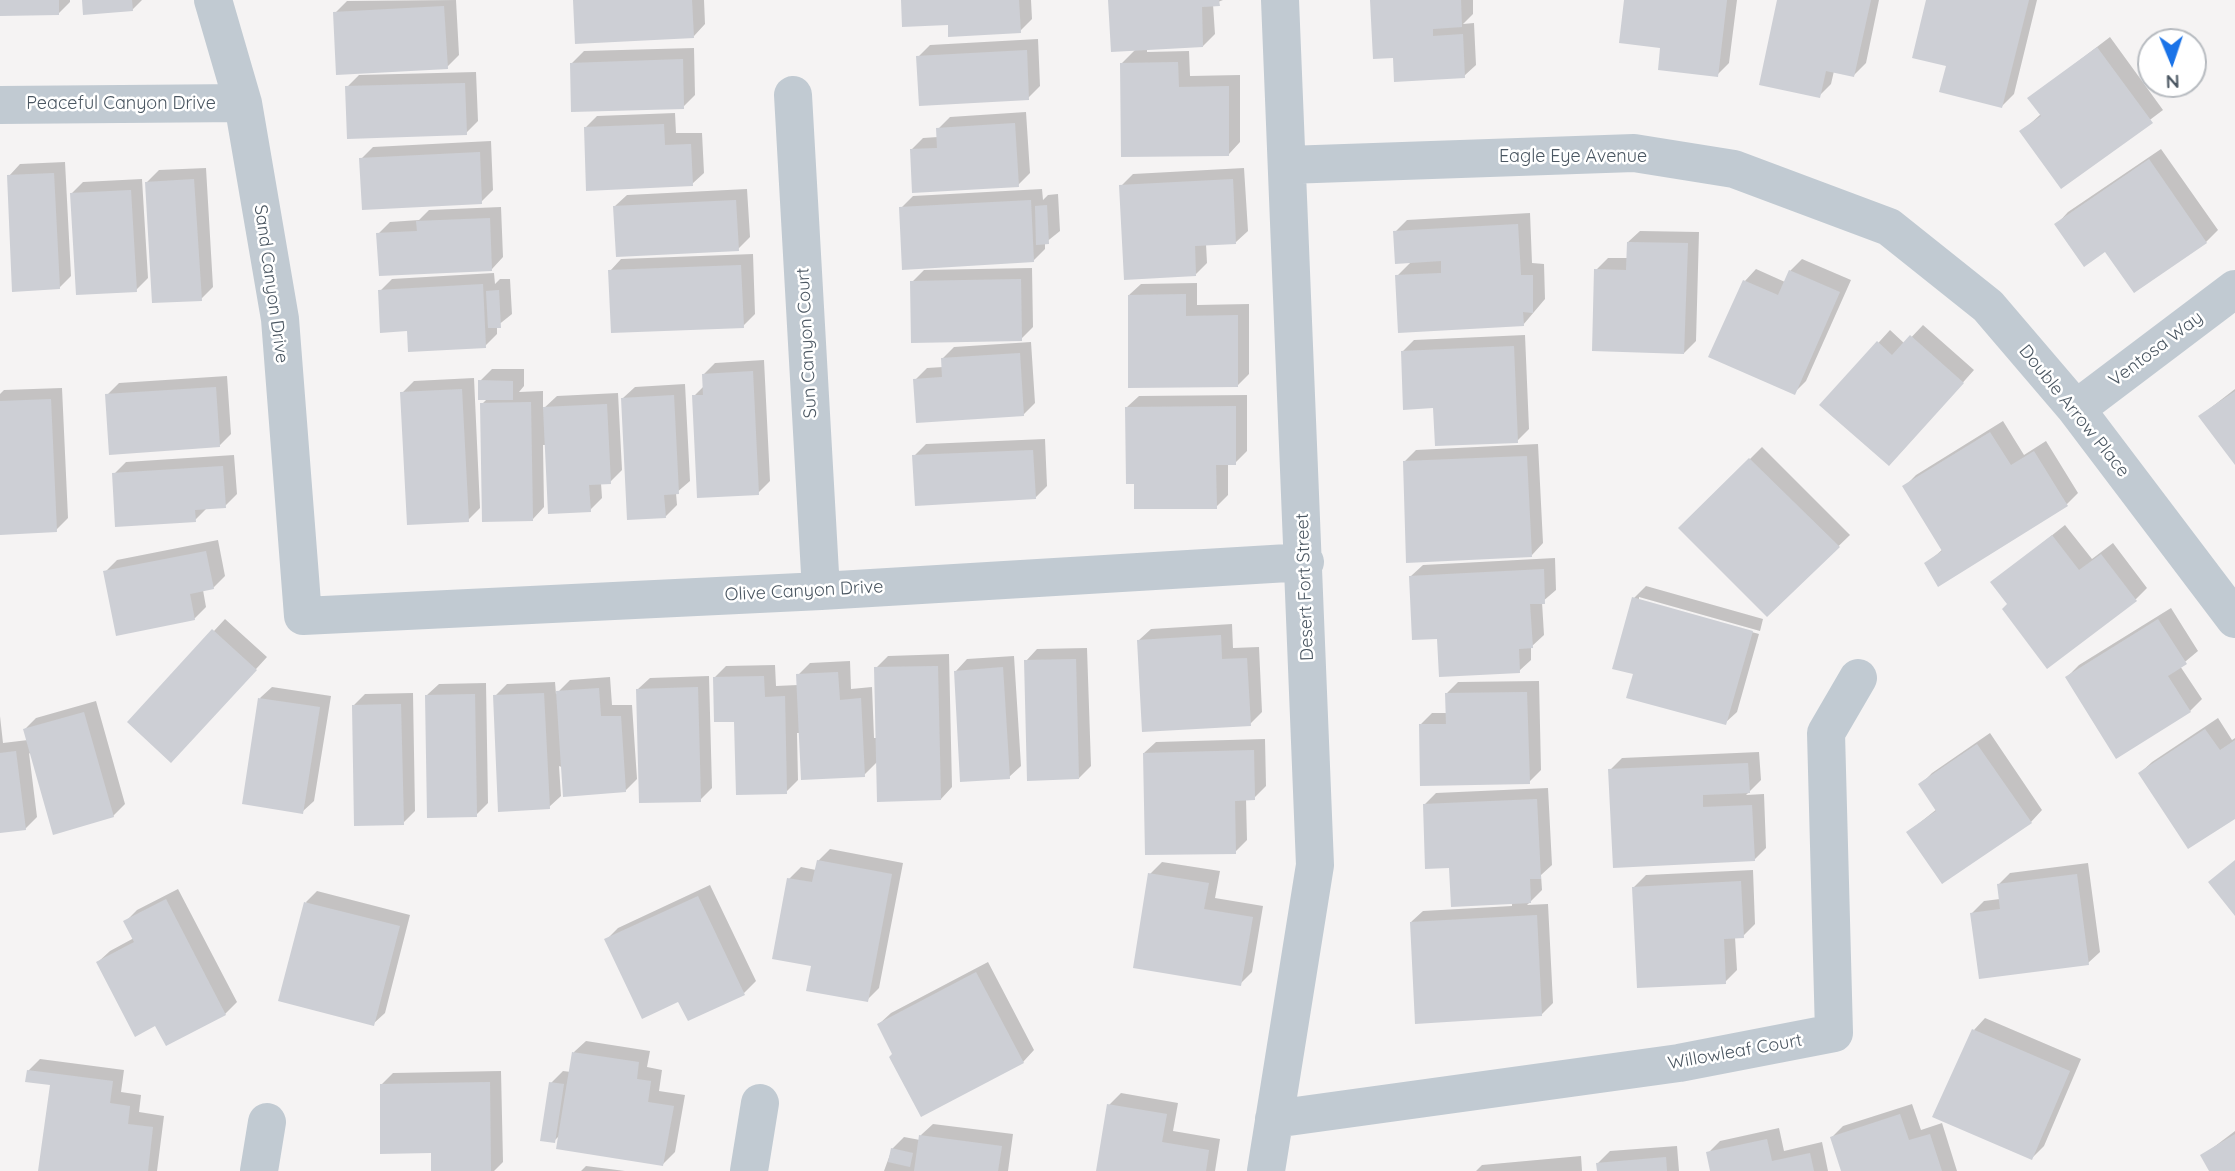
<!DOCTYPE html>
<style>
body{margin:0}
#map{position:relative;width:2235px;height:1171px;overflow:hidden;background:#f5f3f3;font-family:Quicksand,sans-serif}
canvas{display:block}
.north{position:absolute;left:2137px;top:28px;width:70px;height:70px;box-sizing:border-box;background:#fff;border:2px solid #b7bbc0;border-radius:50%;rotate:178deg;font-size:19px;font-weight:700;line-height:28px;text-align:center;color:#4a5661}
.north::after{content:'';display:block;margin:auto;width:24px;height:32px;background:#1a73e8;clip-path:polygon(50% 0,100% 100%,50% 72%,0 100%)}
</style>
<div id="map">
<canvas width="2235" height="1171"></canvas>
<div class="north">N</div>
</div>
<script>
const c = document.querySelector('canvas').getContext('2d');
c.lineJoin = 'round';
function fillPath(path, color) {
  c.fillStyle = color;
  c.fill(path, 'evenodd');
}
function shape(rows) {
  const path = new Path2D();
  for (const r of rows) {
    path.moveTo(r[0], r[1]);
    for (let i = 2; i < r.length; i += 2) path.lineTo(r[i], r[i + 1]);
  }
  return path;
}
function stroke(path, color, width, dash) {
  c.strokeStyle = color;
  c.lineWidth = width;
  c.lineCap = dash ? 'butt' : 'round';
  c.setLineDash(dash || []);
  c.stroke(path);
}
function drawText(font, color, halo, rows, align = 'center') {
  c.font = font + ' Quicksand,sans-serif';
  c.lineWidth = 5;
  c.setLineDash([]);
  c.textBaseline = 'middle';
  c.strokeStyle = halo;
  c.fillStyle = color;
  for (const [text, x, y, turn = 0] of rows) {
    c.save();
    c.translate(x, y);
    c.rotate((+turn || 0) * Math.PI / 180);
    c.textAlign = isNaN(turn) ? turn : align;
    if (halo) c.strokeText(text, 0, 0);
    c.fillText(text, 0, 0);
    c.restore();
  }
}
fillPath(shape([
 [0,0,70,0,70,2,58,14,0,14],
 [84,0,142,0,132,10],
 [456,0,459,55,447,67,335,13,347,1],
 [575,0,704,0,705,24,694,36],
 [903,0,1031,0,1032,19,1020,31,949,23],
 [1110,0,1223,0,1213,4,1215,34,1203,46,1147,49,1147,52,1189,51,1190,76,1240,75,1240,142,1229,154,1121,64,1136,49],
 [1372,0,1473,0,1473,14,1463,24,1474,23,1476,65,1464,76,1395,56],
 [1625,0,1737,0,1729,63,1717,75],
 [1778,0,1879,0,1866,63,1854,75,1834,71,1831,84,1819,96],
 [1928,0,2037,0,2014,94,2002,106,1948,65],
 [2110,37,2163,110,2062,186,2021,132,2041,114,2030,98],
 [1038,39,1040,86,1028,98,918,57,930,45],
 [694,48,695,95,683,107,572,63,584,51],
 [476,72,478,121,466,133,347,87,359,75],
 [1026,112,1030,173,1018,185,911,150,923,138,938,137,938,129,950,117],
 [675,113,676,133,702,133,704,173,692,184,585,128,597,116],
 [491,141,493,190,481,202,361,159,373,147],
 [2161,149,2218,230,2206,242,2106,250,2057,224,2068,212],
 [65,162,71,276,59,288,9,176,20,164],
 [206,168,213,287,201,299,147,182,159,170],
 [1244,168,1248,231,1236,242,1206,244,1207,263,1195,275,1121,186,1133,174],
 [142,179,148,278,136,290,71,194,83,182],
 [747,189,750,237,738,249,615,206,627,195],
 [1042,189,1043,200,1048,195,1058,194,1060,231,1045,243,1045,249,1033,261,901,208,913,196],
 [501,207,503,257,492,269,378,234,390,222,419,220,429,210],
 [1530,213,1532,263,1544,264,1545,299,1523,325,1397,276,1412,261,1395,232,1407,220],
 [1640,231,1699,232,1696,341,1684,353,1596,270,1608,258,1628,258,1628,242],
 [753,254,755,314,743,326,610,271,621,259],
 [1802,259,1851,280,1806,381,1794,393,1745,281,1756,269,1785,282,1790,271],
 [1032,268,1033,327,1021,339,912,282,924,270],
 [494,273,495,284,500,279,510,279,512,314,497,326,497,334,485,346,409,329,380,291,392,279],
 [1197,283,1197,305,1249,304,1249,374,1237,386,1129,295,1141,284],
 [1923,325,1974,370,1901,452,1822,405,1890,330,1905,344],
 [1525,335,1529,429,1517,441,1435,407,1402,352,1414,340],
 [1031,342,1035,403,1023,415,915,380,927,368,943,367,942,359,954,347],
 [764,360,770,481,758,493,694,396,704,386,703,375,715,363],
 [492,369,524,369,524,386,519,392,543,391,543,409,557,396,618,393,622,470,610,482,601,483,602,498,590,510,547,445,543,445,544,507,533,519,482,404,488,398,480,381],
 [227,376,231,434,219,446,107,395,119,383],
 [474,378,480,508,468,520,402,393,414,381],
 [685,384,690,481,676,493,677,505,665,517,623,398,635,387],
 [62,388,68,518,56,530,0,533,0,394,4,390],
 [2235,389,2235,464,2200,416],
 [1247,395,1247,451,1235,463,1228,463,1228,495,1216,507,1135,482,1127,407,1139,396],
 [2003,421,2024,455,2046,441,2078,493,2067,504,1926,564,1943,549,1904,487,1916,475],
 [1045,439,1047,486,1035,498,914,456,926,444],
 [1538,444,1543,543,1532,555,1404,462,1416,450],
 [1762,447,1850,535,1767,615,1681,528],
 [234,455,237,494,225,506,208,507,195,520,114,474,126,462],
 [2065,525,2092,559,2113,543,2147,588,2136,599,2009,604,1993,582],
 [218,540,225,576,213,588,203,590,206,607,194,619,105,572,117,560],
 [1555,558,1556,590,1542,602,1544,635,1531,647,1531,660,1519,671,1438,637,1411,576,1423,565],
 [1646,586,1763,619,1760,631,1639,597,1639,601,1759,634,1737,712,1725,723,1634,598],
 [2171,608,2198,651,2180,666,2202,699,2190,711,2067,677,2079,665],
 [225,619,267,657,183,749,214,631],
 [1232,624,1233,648,1259,647,1262,712,1250,724,1139,640,1151,629],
 [1087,648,1091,766,1079,778,1026,661,1037,649],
 [949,654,952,787,941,799,878,761,864,775,800,733,797,733,798,780,786,792,736,721,714,678,726,666,775,665,776,686,798,685,798,675,810,663,850,661,851,689,872,687,874,738,878,738,876,668,888,656],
 [1014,656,1021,766,1009,777,956,671,967,659],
 [709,676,712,788,700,800,638,689,650,678],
 [610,677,612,705,632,705,637,779,625,791,559,766,561,796,549,807,495,696,507,684,555,682,556,694,570,680],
 [1539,681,1541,770,1529,782,1420,725,1432,713,1447,713,1446,694,1458,682],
 [486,683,488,803,476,815,427,695,439,684],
 [272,687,331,696,314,801,302,812,260,698],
 [413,693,415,811,403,823,353,706,365,694],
 [96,701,125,804,113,816,29,753,37,817,25,829,0,832,0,716,3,743,28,740,25,729,36,718],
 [2218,718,2232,740,2235,738,2235,816,2140,773,2152,762],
 [1990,733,2042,810,2031,822,1908,832,1937,809,1920,785,1932,773],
 [1265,739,1266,786,1254,798,1246,798,1247,840,1235,852,1144,753,1156,742],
 [1759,752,1761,780,1746,795,1764,794,1766,848,1754,860,1610,770,1622,758],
 [1548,788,1552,865,1541,875,1542,890,1527,905,1548,904,1553,1003,1541,1015,1411,922,1423,911,1512,906,1512,903,1450,866,1424,805,1436,793],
 [830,849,903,863,879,988,867,1000,813,965,789,879,801,867,816,870,818,861],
 [1162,862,1220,871,1215,898,1263,906,1252,972,1240,984,1150,874],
 [2088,863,2100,952,2088,963,1972,913,1984,901,2000,899,1998,885,2010,873],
 [1753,870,1755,924,1743,936,1735,937,1737,970,1725,982,1634,887,1646,875],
 [710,885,756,981,744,993,679,999,606,940,618,928],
 [178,889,237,1002,225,1014,156,1023,98,962,110,951,134,938,126,921,137,910],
 [317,891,410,915,385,1013,373,1024,306,902],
 [988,962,1034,1050,1023,1062,894,1054,879,1024,891,1013],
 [1985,1018,2081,1059,2044,1146,2032,1158,1974,1030],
 [586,1041,650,1051,647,1067,662,1070,659,1091,685,1095,675,1152,663,1164,560,1135,554,1141,551,1083,563,1071,571,1072,574,1052],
 [40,1059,124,1070,121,1092,141,1095,139,1112,164,1116,157,1171,40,1171,52,1084,28,1071],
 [501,1071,503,1162,494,1171,433,1171,432,1151,381,1085,393,1073],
 [1121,1093,1178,1103,1173,1131,1220,1139,1215,1171,1098,1171,1109,1105],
 [1912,1104,1921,1130,1942,1123,1957,1171,1842,1171,1832,1137,1843,1126],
 [933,1124,1013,1134,1008,1171,884,1171,892,1149,904,1137,920,1140,921,1135],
 [1779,1128,1784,1151,1822,1142,1828,1171,1712,1171,1708,1153,1720,1141],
 [2235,1131,2235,1171,2212,1171,2202,1156],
 [1677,1146,1679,1171,1598,1171,1598,1163,1610,1151],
 [1581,1156,1582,1171,1476,1171,1482,1165],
 [586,1166,625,1171,581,1171]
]), '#0003');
fillPath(shape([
 [0,0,59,0,59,15,0,16],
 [82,0,132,0,133,11,83,15],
 [573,0,692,0,694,38,575,44],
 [901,0,1019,0,1021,33,948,37,948,25,902,27],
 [1108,0,1219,0,1220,6,1202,7,1203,47,1111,52],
 [1370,0,1461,0,1462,27,1433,29,1433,36,1463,34,1465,78,1394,82,1393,58,1373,59],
 [1624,0,1727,0,1718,77,1658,70,1660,48,1619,43],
 [1777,0,1871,0,1854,77,1826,71,1820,98,1759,85],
 [1926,0,2029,0,2002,108,1939,92,1946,66,1912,58],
 [444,6,448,69,336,75,333,12],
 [2097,47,2153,123,2061,189,2019,131,2041,116,2027,98],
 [1027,50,1029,100,919,106,916,56],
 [683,59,684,109,571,112,570,63],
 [1178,62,1179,87,1229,86,1229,156,1121,157,1120,63],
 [465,83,467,135,347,139,345,86],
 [1015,123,1019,187,912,193,910,149,937,148,936,128],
 [664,124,665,145,691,144,693,186,586,191,584,127],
 [480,152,482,204,362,210,359,158],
 [2149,159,2207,243,2134,293,2105,252,2084,267,2054,224],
 [54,173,60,289,12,292,7,175],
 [194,179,202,301,152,303,145,182],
 [1233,179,1236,244,1195,246,1196,276,1124,280,1119,185],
 [131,190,137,292,76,295,70,193],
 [736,200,739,251,616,257,613,206],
 [1031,200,1034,262,902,270,899,207],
 [1047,205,1049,244,1036,245,1035,206],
 [490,218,492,271,379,276,376,233,417,231,416,221],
 [1518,224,1521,275,1533,275,1533,313,1523,312,1524,326,1398,333,1395,275,1441,273,1441,261,1395,264,1393,231],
 [1627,242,1688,243,1684,354,1592,351,1594,269,1626,270],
 [741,265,744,328,611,333,608,270],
 [1789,270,1840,292,1795,395,1708,357,1743,280,1778,295],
 [1021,279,1022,341,911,343,910,281],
 [483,284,486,348,408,352,407,331,380,333,378,290],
 [499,290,501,328,488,328,486,291],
 [1186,294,1186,316,1238,315,1238,387,1128,388,1128,295],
 [1910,335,1964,383,1889,466,1819,405,1877,341,1892,355],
 [1514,346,1518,443,1435,446,1433,408,1403,410,1401,351],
 [1020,353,1024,416,916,423,913,379,942,377,941,358],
 [753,371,759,495,697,498,692,395,703,395,702,374],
 [478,380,513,381,513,400,478,400],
 [216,387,220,447,109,455,105,394],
 [462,389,469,522,407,525,400,392],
 [2235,391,2235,465,2198,416],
 [674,395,679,494,664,495,666,518,627,520,621,398],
 [51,399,57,532,0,535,0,401],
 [531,402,533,521,482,522,480,403],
 [607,404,611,484,589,485,591,512,548,514,543,407],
 [1236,406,1236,465,1216,465,1217,509,1134,509,1134,484,1126,484,1125,407],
 [1990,432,2011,465,2034,451,2068,506,1938,587,1924,563,1942,551,1902,486],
 [1033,450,1036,499,915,506,912,455],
 [1527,456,1532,557,1406,563,1403,461],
 [1749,458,1840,547,1767,617,1678,528],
 [223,466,226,508,195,510,196,522,115,527,112,473],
 [2052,535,2079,570,2101,554,2137,601,2047,669,2002,609,2007,604,1990,582],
 [206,551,214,589,190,594,195,620,116,636,103,571],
 [1544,569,1545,604,1530,604,1533,648,1519,649,1520,673,1439,677,1437,639,1412,640,1409,576],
 [1632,597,1753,631,1726,725,1626,698,1633,674,1612,669],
 [2158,619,2187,664,2168,676,2191,712,2116,759,2065,677],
 [212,629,257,670,171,763,127,722],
 [1221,635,1222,659,1247,658,1251,726,1142,732,1137,640],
 [1076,659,1079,779,1027,781,1024,660],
 [938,666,941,800,877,802,874,667],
 [1003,667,1010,779,960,782,954,671],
 [838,672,840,700,861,698,865,777,801,780,796,674],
 [764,676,765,697,785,696,787,794,736,795,734,722,714,722,713,677],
 [698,687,701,802,639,803,636,689],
 [599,688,601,716,621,716,626,792,563,797,556,691],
 [1527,692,1530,784,1420,786,1419,724,1446,724,1445,693],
 [544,693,550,809,498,812,493,695],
 [475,694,477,817,427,818,425,695],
 [258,698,320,707,303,814,242,804],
 [401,704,404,825,354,826,352,705],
 [84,712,114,817,53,835,23,729],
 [2205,729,2220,750,2235,740,2235,819,2188,849,2138,773],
 [1977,744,2032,823,1942,884,1906,832,1936,811,1918,784],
 [1254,750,1255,800,1235,801,1236,854,1145,855,1143,753],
 [16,751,26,830,0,833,0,753],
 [1748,763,1750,793,1703,795,1703,807,1752,805,1755,861,1613,868,1608,769],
 [1537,799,1541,879,1530,879,1531,903,1451,907,1449,868,1425,869,1423,804],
 [817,860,892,874,868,1002,806,991,811,966,772,959,787,878,812,882],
 [2235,860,2235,916,2208,882],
 [1148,873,1209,883,1204,909,1253,917,1241,986,1133,968],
 [2077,874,2089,965,1979,979,1970,913,2000,909,1997,884],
 [1741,881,1744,938,1724,939,1726,984,1637,988,1632,887],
 [698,896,745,995,688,1021,678,1002,642,1019,604,939],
 [166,899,226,1015,166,1046,155,1026,135,1037,96,962,134,942,123,921],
 [304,902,400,926,374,1026,278,1001],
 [1537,915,1542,1016,1415,1024,1410,922],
 [976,972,1024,1063,921,1117,889,1057,892,1054,877,1024],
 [1972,1029,2070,1071,2032,1160,1932,1117],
 [572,1052,639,1062,637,1079,651,1081,648,1102,674,1106,663,1166,556,1149],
 [27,1070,113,1081,110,1103,130,1106,128,1124,153,1127,148,1171,38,1171,50,1085,25,1082],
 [490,1082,491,1171,431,1171,431,1153,380,1154,380,1084],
 [549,1082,564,1084,555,1143,540,1141],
 [1107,1104,1167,1114,1162,1142,1209,1150,1206,1171,1096,1171],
 [1900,1114,1909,1140,1930,1134,1942,1171,1841,1171,1830,1137],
 [2235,1134,2235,1171,2209,1171,2200,1155],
 [919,1135,1002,1146,998,1171,914,1171],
 [1767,1139,1772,1161,1810,1153,1814,1171,1710,1171,1706,1152],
 [891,1148,913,1153,910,1167,888,1162],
 [1666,1157,1667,1171,1597,1171,1596,1163]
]), '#cdcfd5');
stroke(shape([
 [213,0,243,103,280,319,303,616,821,591,1305,562],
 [793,95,821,591],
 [0,105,243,103],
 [1287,165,1634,153,1734,169,1889,227,1988,306,2076,409,2235,619],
 [2076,409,2235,289],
 [1274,1119,1679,1063,1834,1033,1826,733,1858,678],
 [259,1171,267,1122],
 [749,1171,760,1103],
 [1266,1171,1315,865,1280,0]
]), '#c1cad2', 38);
drawText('18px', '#4a5661', '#fff', [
 ["Peaceful Canyon Drive",121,104],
 ["Eagle Eye Avenue",1573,157],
 ["Sand Canyon Drive",271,284,82],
 ["Sun Canyon Court",807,343,-93],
 ["Ventosa Way",2156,349,-37],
 ["Double Arrow Place",2074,411,51],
 ["Desert Fort Street",1305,587,-92],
 ["Olive Canyon Drive",804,591,-3],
 ["Willowleaf Court",1735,1052,-10]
]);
</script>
